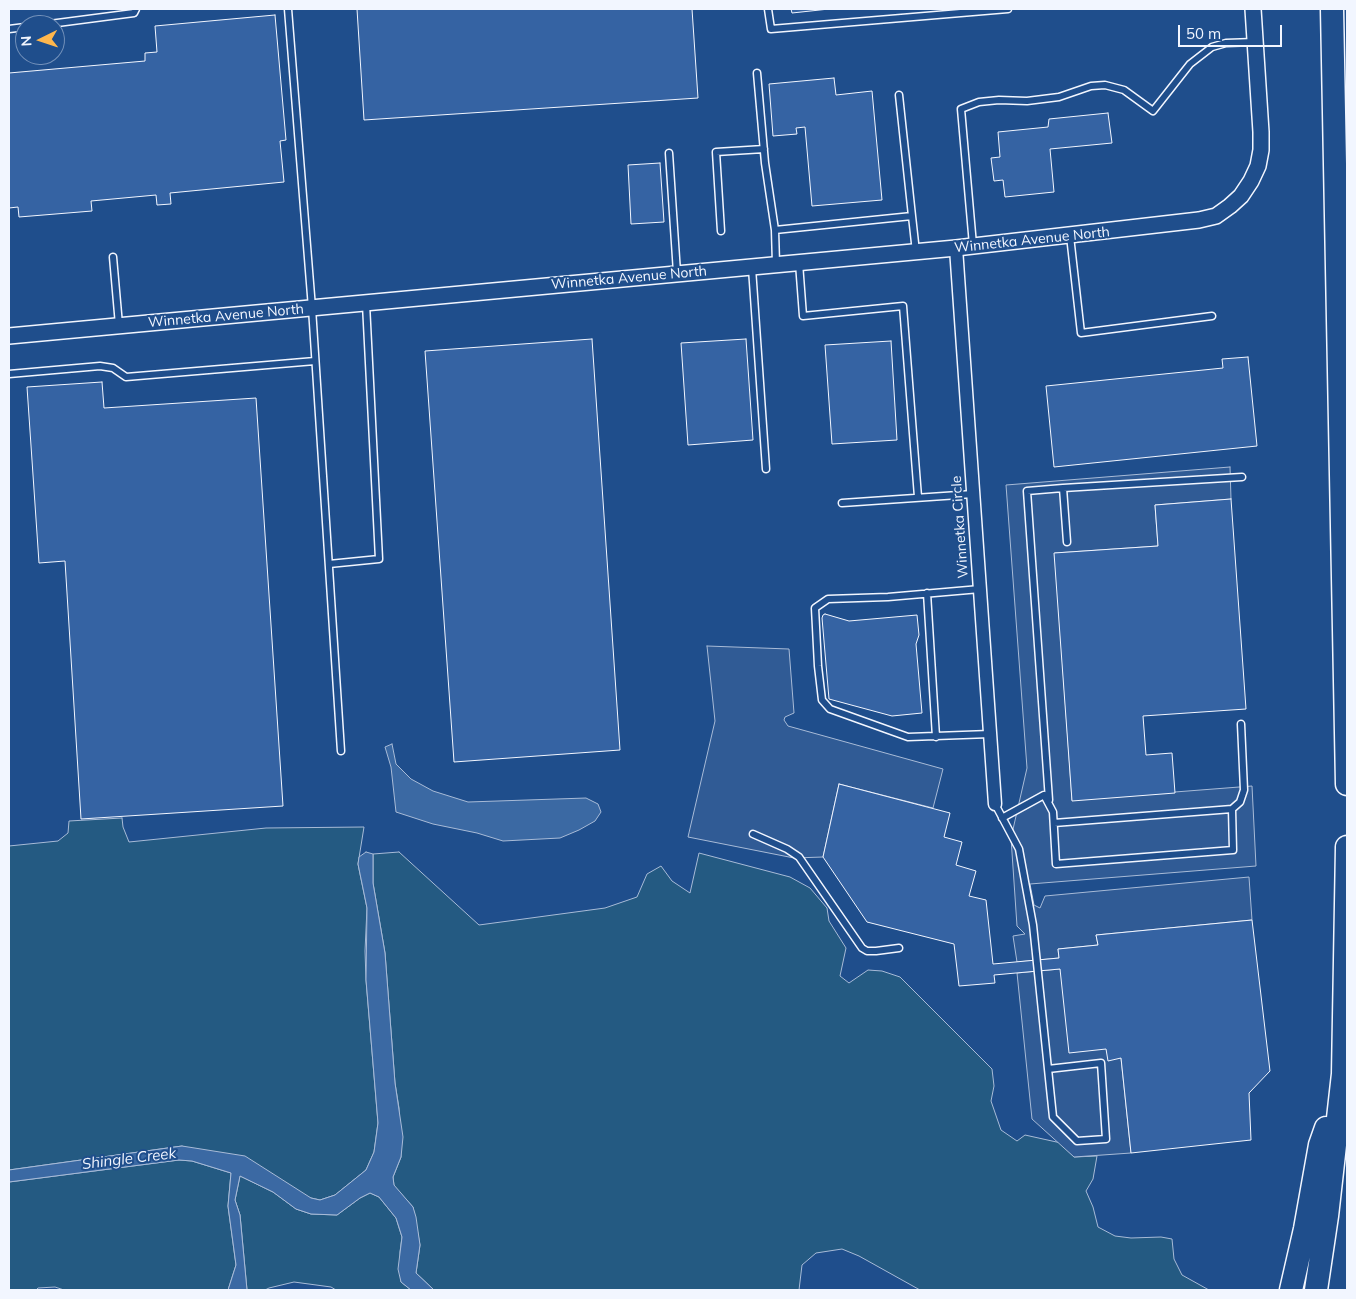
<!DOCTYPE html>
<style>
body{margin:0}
#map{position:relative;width:1356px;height:1299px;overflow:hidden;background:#1f4e8c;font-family:Mulish,sans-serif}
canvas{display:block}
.frame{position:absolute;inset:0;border:10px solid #f2f6ff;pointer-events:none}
.north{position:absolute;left:15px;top:15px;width:50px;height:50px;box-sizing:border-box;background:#1f4e8c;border:1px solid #7391ba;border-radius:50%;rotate:266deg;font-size:14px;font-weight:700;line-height:20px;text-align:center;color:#f2f6ff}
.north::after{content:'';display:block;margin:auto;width:18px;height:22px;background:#ffb74d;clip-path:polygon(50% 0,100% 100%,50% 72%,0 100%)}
.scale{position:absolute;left:1178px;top:25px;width:104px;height:22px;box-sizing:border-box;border:2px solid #f2f6ff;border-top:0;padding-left:6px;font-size:15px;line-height:18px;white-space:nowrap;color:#f2f6ff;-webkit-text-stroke:4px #1f4e8c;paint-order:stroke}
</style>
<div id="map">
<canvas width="1356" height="1299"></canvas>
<div class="frame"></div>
<div class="north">N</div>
<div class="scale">50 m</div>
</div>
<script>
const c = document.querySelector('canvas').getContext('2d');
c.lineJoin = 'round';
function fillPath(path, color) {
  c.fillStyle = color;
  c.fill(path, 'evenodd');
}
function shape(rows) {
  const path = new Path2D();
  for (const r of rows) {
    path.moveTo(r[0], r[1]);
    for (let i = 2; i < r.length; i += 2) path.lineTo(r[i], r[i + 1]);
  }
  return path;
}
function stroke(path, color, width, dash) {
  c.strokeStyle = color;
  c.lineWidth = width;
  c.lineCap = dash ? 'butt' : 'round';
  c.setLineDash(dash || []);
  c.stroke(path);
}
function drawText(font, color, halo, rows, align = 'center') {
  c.font = font + ' Mulish,sans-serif';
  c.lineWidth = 4;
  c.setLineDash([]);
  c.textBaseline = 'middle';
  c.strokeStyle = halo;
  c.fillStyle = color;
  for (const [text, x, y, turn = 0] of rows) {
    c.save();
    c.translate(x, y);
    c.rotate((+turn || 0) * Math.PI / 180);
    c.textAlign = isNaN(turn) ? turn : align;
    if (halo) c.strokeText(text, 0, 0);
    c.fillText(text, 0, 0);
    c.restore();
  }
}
const green = shape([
 [122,818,123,827,129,842,266,828,364,827,358,864,367,908,365,951,366,980,378,1123,374,1152,366,1170,335,1195,320,1200,311,1198,182,1146,9,1170,9,846,58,841,68,833,69,821,122,818],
 [399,852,479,925,605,908,637,897,647,874,661,866,672,881,690,893,699,853,790,877,810,888,827,908,829,921,846,948,840,976,849,983,868,970,882,971,900,977,992,1069,994,1086,991,1101,1001,1130,1017,1141,1025,1135,1061,1143,1074,1157,1097,1156,1093,1179,1086,1191,1093,1207,1098,1227,1115,1236,1131,1238,1161,1237,1172,1239,1174,1259,1182,1275,1209,1290,920,1290,859,1256,842,1249,816,1253,802,1265,799,1290,434,1290,416,1273,420,1245,413,1207,394,1186,393,1177,401,1157,399,1108,395,1083,385,953,373,883,373,854,399,852],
 [179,1160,192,1161,231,1173,228,1206,236,1265,228,1290,64,1290,55,1287,38,1288,36,1290,9,1290,9,1182,179,1160],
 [240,1176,273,1192,296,1209,311,1214,337,1215,360,1198,370,1193,379,1197,396,1218,402,1237,400,1252,401,1282,411,1290,336,1290,331,1287,294,1282,269,1288,265,1290,247,1290,240,1215,235,1200,240,1176]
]);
fillPath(green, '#245a82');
stroke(green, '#a8bbd7', 1);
const parking = shape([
 [1230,467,1231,499,1155,505,1158,546,1055,553,1072,800,1252,786,1256,866,1030,884,1034,905,1040,908,1045,896,1249,877,1252,920,1096,935,1098,945,1058,949,1059,958,1017,962,1013,936,1025,934,1017,926,1011,838,1027,768,1006,485,1230,467],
 [707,646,789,649,794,713,785,717,784,720,788,726,943,769,933,808,839,784,823,857,794,858,688,837,715,721,707,646],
 [1060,969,1106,1049,1121,1058,1131,1153,1074,1157,1032,1119,1017,973,1060,969]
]);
fillPath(parking, '#305b95');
stroke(parking, '#a8bbd7', 1);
const water = shape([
 [392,744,396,764,411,779,433,791,468,802,586,798,598,804,601,812,595,821,579,830,560,838,503,841,477,833,433,824,396,812,391,767,385,747,392,744],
 [366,852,373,854,373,883,385,953,395,1083,403,1137,401,1157,393,1177,394,1185,413,1207,416,1217,420,1245,416,1273,434,1290,411,1290,401,1282,398,1269,402,1237,396,1218,379,1197,370,1193,360,1198,337,1215,311,1214,296,1209,273,1192,240,1176,235,1200,240,1215,247,1290,228,1290,236,1265,228,1206,231,1173,192,1161,179,1160,9,1182,9,1170,182,1146,245,1156,311,1198,320,1200,335,1195,366,1170,374,1152,378,1123,366,980,367,908,358,864,359,857,366,852]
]);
fillPath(water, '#3b69a3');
stroke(water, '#a8bbd7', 1);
const building = shape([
 [357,9,692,9,698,98,364,120,357,9],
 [791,9,829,9,792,13,791,9],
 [275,15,286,140,280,141,284,182,170,193,171,204,157,205,156,195,91,201,92,211,19,217,18,207,9,208,9,73,145,61,145,53,157,52,155,26,275,15],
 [834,78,836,95,872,91,882,200,812,206,805,127,796,128,797,134,773,136,769,84,834,78],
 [1108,113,1112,143,1050,149,1054,192,1005,197,1003,180,994,181,991,158,1000,157,998,132,1048,127,1049,119,1108,113],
 [660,163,664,222,631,224,628,165,660,163],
 [592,339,620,750,454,762,425,351,592,339],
 [746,339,753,440,688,445,681,343,746,339],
 [891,341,897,440,832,444,825,345,891,341],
 [1248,357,1257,446,1054,467,1046,386,1223,368,1222,359,1248,357],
 [102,382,104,408,256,398,283,806,81,819,65,561,39,563,27,387,102,382],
 [1231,499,1246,709,1143,716,1146,755,1172,753,1175,793,1072,801,1054,553,1158,546,1155,505,1231,499],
 [825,614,849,621,917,615,919,635,916,644,922,713,892,716,829,699,822,618,823,615,825,614],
 [839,784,950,813,944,837,962,842,956,865,976,871,969,896,986,900,993,964,1059,958,1058,949,1098,945,1096,935,1252,920,1270,1071,1249,1093,1251,1140,1131,1153,1121,1058,1108,1061,1106,1049,1069,1053,1060,969,994,975,995,983,959,986,954,944,867,922,823,857,839,784]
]);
fillPath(building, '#3563a3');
stroke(building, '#f2f6ff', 1);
const service = shape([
 [288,9,312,308,341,751],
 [768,9,771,29,1008,9],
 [42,25,134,13,136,9],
 [9,29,25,27],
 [757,73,765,163,775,230],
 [899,95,912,216],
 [669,153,677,273],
 [721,231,716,152,764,149],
 [1070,236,1081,333,1212,316],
 [973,245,961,109,979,102,999,100,1027,101,1059,97,1091,86,1105,85,1124,90,1153,111,1190,64,1212,47,1226,43,1255,42],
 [113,257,119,325],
 [799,263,803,316,903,306,918,497],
 [776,264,775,230,912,216,916,252],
 [752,268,766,469],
 [9,374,100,366,113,368,126,377,315,361],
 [1063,488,1242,477],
 [842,503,973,494],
 [329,564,379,559,366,304],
 [980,589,888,597,828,599,815,608,818,666,822,700,830,709,908,737,990,734],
 [927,593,936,737],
 [1049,800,1027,491,1063,488,1067,542],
 [995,804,1019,849,1033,925,1053,1117,1077,1141,1106,1139,1101,1063,1048,1069],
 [1232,809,1240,802,1244,790,1241,724],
 [1002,818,1044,795,1053,812,1056,864,1233,850,1232,809,1054,823],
 [753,834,787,849,799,857,862,948,867,951,876,951,899,948]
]);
const minor = shape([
 [956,248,995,804]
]);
const tertiary = shape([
 [9,336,956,248,1199,220,1216,216,1230,206,1241,196,1251,181,1258,166,1261,150,1261,132,1253,9]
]);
const motorway = shape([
 [1332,9,1347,784],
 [1291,1290,1305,1229,1320,1145,1326,1128],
 [1316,1290,1327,1216,1343,1074,1347,847]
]);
stroke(service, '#f2f6ff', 9);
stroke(minor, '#f2f6ff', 15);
stroke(tertiary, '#f2f6ff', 18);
stroke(motorway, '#f2f6ff', 25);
stroke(service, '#1f4e8c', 6);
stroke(minor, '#1f4e8c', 12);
stroke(tertiary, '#1f4e8c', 15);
stroke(motorway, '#1f4e8c', 22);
drawText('14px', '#f2f6ff', '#1f4e8c', [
 ["Winnetka Avenue North",1032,240,-6],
 ["Winnetka Avenue North",629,278,-5],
 ["Winnetka Avenue North",226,316,-5],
 ["Winnetka Circle",960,527,-94]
]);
drawText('italic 15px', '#f2f6ff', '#1f4e8c', [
 ["Shingle Creek",129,1159,-7]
]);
</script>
